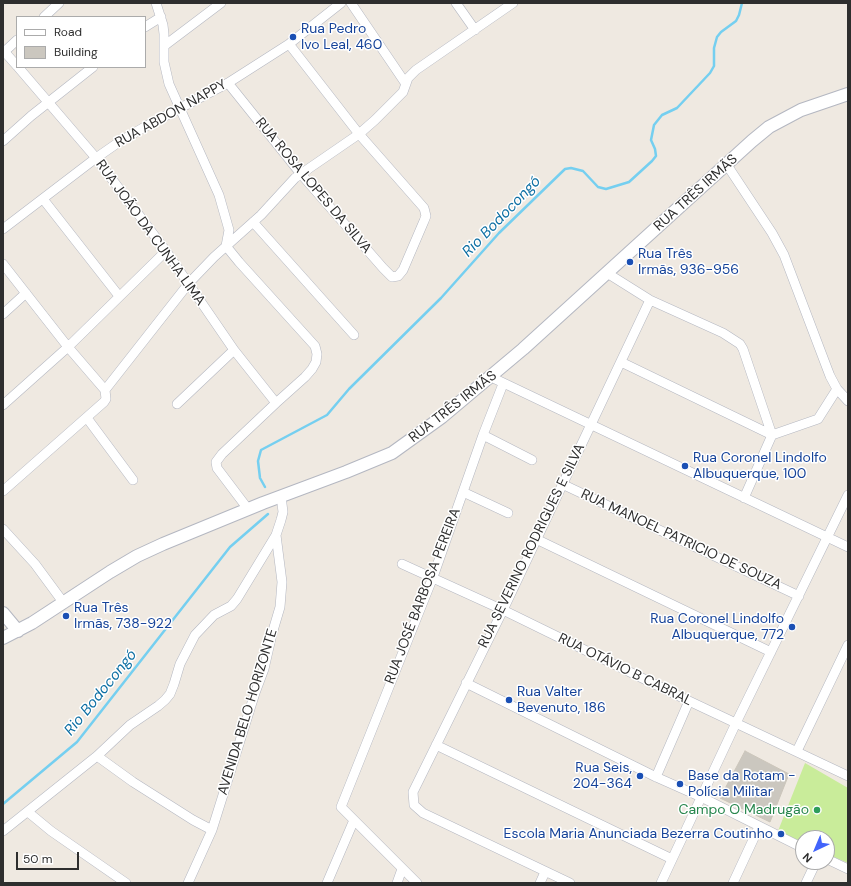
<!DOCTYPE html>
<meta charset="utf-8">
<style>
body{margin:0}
#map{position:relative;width:851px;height:886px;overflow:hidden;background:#efe9e1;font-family:"DM Sans",sans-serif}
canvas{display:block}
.frame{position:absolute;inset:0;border:4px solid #2e2e2e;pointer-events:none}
.legend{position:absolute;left:16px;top:16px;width:130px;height:52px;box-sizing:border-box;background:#fff;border:1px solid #ababab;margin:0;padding:5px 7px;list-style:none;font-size:12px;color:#2e2e2e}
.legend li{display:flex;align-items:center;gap:8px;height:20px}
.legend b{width:20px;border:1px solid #ababab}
.north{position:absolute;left:795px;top:830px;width:40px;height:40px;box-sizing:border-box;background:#fff;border:1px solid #ababab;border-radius:50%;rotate:224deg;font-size:11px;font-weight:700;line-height:16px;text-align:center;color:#2e2e2e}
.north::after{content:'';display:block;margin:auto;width:14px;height:18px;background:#4264fb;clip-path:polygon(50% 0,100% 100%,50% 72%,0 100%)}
.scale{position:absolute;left:16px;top:852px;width:63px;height:18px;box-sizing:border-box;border:2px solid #2e2e2e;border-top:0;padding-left:5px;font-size:12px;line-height:14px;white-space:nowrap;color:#2e2e2e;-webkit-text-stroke:3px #fff;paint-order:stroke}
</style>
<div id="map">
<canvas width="851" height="886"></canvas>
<div class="frame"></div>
<ul class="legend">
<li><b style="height:5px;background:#fff"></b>Road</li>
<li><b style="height:11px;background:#cbc7bf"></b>Building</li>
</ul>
<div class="north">N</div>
<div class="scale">50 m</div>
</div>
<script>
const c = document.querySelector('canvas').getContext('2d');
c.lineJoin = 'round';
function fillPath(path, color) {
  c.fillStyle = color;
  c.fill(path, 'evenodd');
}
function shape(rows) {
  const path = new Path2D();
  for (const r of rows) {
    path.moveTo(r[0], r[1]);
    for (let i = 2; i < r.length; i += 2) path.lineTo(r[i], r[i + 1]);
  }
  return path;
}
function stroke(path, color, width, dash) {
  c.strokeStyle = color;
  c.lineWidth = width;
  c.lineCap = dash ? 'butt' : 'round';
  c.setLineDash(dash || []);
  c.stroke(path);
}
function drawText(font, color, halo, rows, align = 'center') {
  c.font = font + ' "DM Sans",sans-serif';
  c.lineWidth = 3;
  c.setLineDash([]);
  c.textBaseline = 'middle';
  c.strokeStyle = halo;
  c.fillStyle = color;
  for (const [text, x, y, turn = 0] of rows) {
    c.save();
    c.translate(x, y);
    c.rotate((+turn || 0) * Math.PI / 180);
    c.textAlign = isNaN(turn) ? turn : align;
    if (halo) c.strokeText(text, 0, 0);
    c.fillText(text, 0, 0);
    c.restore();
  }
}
fillPath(shape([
 [805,763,848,788,848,863,827,854,827,838,803,838,803,843,778,831]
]), '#c9ec9a');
stroke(shape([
 [265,487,260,478,258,461,261,450,327,415,349,389,441,298,499,233,565,169,571,168,583,171,598,187,606,189,629,182,652,161,656,156,655,149,651,140,654,125,662,115,677,108,710,73,714,66,714,48,717,37,721,32,736,21,739,15,742,3],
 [3,804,77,742,230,547,268,514]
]), '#75cff0', 2.5);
const building = shape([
 [745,751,789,774,770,822,720,798,745,751]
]);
fillPath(building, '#cbc7bf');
stroke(building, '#cbc5ba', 1);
const minor = shape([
 [156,3,163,25,164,34,164,62,169,84,219,195,229,230,226,246,239,262,315,346,317,354,316,362,312,369,305,377,276,403,222,454,216,462,217,468,248,509],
 [351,3,406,84],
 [456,3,475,30],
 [44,17,59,3],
 [145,27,161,17],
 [164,46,221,3],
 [3,50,17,66],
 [3,53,17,40],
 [18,67,96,158,166,251,234,350,276,403],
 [228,83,301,174,383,268,392,277,398,276,403,270,424,221,426,216,424,208,359,134,289,44],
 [3,141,31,116,93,67],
 [727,165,772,233,784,255,830,376,837,389,848,401],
 [43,199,119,296],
 [253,222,354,335],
 [3,229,96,158,119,142,148,125,228,83,289,44,341,3],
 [3,264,68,347,105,390],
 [607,273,650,300,723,333,740,344,743,349,772,435,744,498],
 [3,314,26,293],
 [621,362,772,435,818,419,837,389],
 [491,377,848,547],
 [177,404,234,350],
 [3,405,68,347,166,251],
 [87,418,133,480],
 [483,435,532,460],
 [562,484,799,596],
 [3,491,104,402,106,399,105,390,189,283,214,257,261,215,295,178,359,134,375,120,403,92,408,78,416,70,513,3],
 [463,492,508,513],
 [3,529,35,564,63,602],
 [536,539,771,652],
 [402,564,503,610,689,701,848,776],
 [466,683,656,777,701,797,803,848],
 [436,745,672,859],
 [797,751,848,645],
 [97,756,133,782,193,820,212,830],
 [656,777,689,701],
 [28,812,51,831,126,883],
 [3,831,97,756,130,725,158,706,165,700,170,694,174,684,180,664,195,635,214,615,231,606,237,599,276,535,281,520,283,512,281,496],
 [827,859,848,869],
 [188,883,212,830,255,693,264,669,272,634,280,607,282,582,276,535],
 [327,883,354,820],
 [397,883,402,869],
 [417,883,341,807,433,577,483,435,503,384],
 [540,883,545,872],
 [570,883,423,813,414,805,413,792,503,610,650,300],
 [661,883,736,723,848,495],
 [733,883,759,827],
 [806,883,816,862]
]);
const tertiary = shape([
 [3,613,18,631],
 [3,638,32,623,110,572,137,556,163,544,263,503,346,472,392,453,442,417,523,349,752,141,769,127,801,110,848,94]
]);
stroke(minor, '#b4b7c1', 10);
stroke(tertiary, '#b4b7c1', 14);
stroke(minor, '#fff', 9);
stroke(tertiary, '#fff', 12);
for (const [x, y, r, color] of [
 [293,37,4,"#1a4fb4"],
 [630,262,4,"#1a4fb4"],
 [685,466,4,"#1a4fb4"],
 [66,616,4,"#1a4fb4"],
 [792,627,4,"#1a4fb4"],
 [509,700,4,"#1a4fb4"],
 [640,776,4,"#1a4fb4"],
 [680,784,4,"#1a4fb4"],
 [817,810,4,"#2e9e5b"],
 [781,834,4,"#1a4fb4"]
]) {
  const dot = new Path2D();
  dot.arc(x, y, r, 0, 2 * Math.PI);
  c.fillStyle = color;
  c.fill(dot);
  stroke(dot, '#fff', 1.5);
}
drawText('14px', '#164399', '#fff', [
 ["Rua Pedro",301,29],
 ["Ivo Leal, 460",301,45],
 ["Rua Três",638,254],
 ["Irmãs, 936-956",638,270],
 ["Rua Coronel Lindolfo",693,458],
 ["Albuquerque, 100",693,474],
 ["Rua Três",74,608],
 ["Irmãs, 738-922",74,624],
 ["Rua Coronel Lindolfo",784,619,"right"],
 ["Albuquerque, 772",784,635,"right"],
 ["Rua Valter",517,692],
 ["Bevenuto, 186",517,708],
 ["Rua Seis,",632,768,"right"],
 ["204-364",632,784,"right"],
 ["Base da Rotam -",688,776],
 ["Polícia Militar",688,792],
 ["Escola Maria Anunciada Bezerra Coutinho",773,834,"right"]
], 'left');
drawText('14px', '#2e2e2e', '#fff', [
 ["RUA ABDON NAPPY",171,114,-29],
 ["RUA ROSA LOPES DA SILVA",313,186,50],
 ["RUA TRÊS IRMÃS",696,193,-42],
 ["RUA JOÃO DA CUNHA LIMA",150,233,54],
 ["RUA TRÊS IRMÃS",453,407,-38],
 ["RUA MANOEL PATRICIO DE SOUZA",681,540,25],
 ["RUA SEVERINO RODRIGUES E SILVA",532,546,-64],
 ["RUA JOSÉ BARBOSA PEREIRA",423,596,-69],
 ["RUA OTÁVIO B CABRAL",625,670,26],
 ["AVENIDA BELO HORIZONTE",248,712,-73]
]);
drawText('14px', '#27864d', '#fff', [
 ["Campo O Madrugão",809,810]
], 'right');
drawText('italic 15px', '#0d6fa3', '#fff', [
 ["Rio Bodocongó",502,217,-46],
 ["Rio Bodocongó",101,693,-51]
]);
</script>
